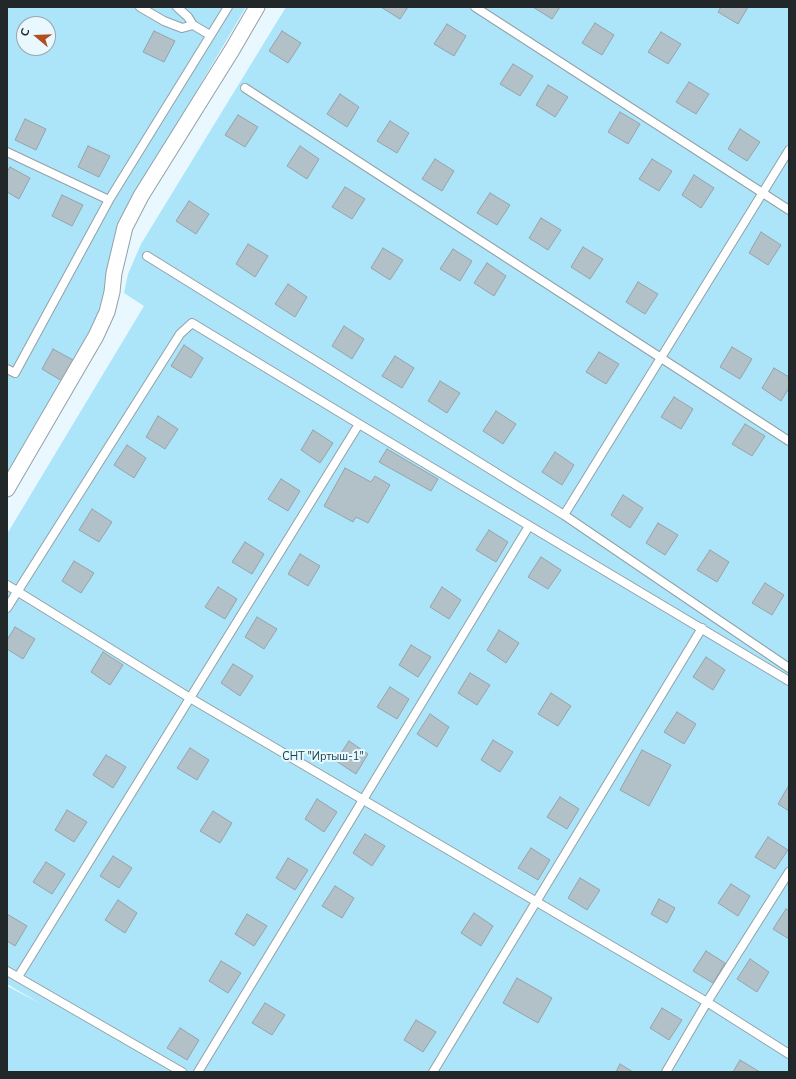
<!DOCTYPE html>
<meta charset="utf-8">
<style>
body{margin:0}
#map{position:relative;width:796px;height:1079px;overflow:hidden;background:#e8f8fe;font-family:"Nunito Sans",sans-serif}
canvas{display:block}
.frame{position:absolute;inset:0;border:8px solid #22282a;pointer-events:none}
.north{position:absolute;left:16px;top:16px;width:40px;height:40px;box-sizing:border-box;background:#e8f8fe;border:1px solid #99a5a9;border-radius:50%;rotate:289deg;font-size:11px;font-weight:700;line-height:16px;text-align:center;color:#22282a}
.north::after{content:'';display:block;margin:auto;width:14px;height:18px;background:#b34e1f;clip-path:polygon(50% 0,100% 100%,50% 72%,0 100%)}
</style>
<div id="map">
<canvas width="796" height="1079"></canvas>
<div class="frame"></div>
<div class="north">С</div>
</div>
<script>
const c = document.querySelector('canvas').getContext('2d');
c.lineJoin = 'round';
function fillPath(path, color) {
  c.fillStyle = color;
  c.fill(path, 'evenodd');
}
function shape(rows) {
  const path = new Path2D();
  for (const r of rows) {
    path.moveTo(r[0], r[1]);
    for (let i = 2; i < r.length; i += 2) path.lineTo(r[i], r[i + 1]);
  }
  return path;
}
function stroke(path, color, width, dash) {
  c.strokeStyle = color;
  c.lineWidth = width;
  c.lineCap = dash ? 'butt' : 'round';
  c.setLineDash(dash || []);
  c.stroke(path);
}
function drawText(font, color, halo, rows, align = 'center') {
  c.font = font + ' "Nunito Sans",sans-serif';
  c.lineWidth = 4;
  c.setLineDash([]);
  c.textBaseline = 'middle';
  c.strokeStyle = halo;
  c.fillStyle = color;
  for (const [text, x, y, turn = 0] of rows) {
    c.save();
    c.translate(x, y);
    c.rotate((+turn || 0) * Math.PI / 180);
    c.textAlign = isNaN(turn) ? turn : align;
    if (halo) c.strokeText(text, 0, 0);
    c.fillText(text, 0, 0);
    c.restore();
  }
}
fillPath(shape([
 [7,7,246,7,120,221,110,256,104,295,97,317,68,372,7,476],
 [24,24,48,24,48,48,24,48],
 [286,7,789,7,789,1072,7,1072,7,986,41,1004,7,984,7,534,144,306,124,293,128,274,141,244]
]), '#ace5f9');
const building = shape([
 [381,7,408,7,400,19,381,7],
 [533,7,560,7,552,19,533,7],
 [721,7,748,7,738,24,718,12,721,7],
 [595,23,614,35,602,55,582,43,595,23],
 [447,24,466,36,454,56,434,44,447,24],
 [154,31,175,41,164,62,143,52,154,31],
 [282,31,301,43,288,63,269,51,282,31],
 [661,32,681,44,668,64,648,52,661,32],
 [513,64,533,76,520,96,500,84,513,64],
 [689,82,709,94,696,114,676,102,689,82],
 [548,85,568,97,555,117,536,105,548,85],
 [340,94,359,107,347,127,327,114,340,94],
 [620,112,640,124,628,144,608,132,620,112],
 [238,115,258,127,245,147,225,135,238,115],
 [25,119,46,129,36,150,15,140,25,119],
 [390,121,409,133,397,153,377,141,390,121],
 [740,129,760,142,747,161,728,149,740,129],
 [88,146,110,156,99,177,78,167,88,146],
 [300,146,319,159,307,179,287,166,300,146],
 [435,159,454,171,442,191,422,179,435,159],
 [652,159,672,171,659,191,639,179,652,159],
 [10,167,30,178,19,199,7,192,7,172,10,167],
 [694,175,714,188,701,208,682,195,694,175],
 [345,187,365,199,352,219,332,207,345,187],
 [490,193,510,205,497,225,477,213,490,193],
 [62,195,83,205,72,226,52,216,62,195],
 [189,201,209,214,196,234,176,221,189,201],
 [541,218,561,230,548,250,529,238,541,218],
 [761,232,781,245,768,265,749,253,761,232],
 [248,244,268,256,255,277,236,264,248,244],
 [583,247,603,259,590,279,571,267,583,247],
 [383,248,403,260,390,280,371,268,383,248],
 [453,249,472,261,460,281,440,269,453,249],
 [487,263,506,276,494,296,474,283,487,263],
 [638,282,658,294,645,314,626,302,638,282],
 [288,284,307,297,295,317,275,304,288,284],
 [344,326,364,339,352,359,332,346,344,326],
 [184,345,203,358,191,378,171,366,184,345],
 [732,347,752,359,740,379,720,367,732,347],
 [53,349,73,360,62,381,42,369,53,349],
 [599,352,619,364,606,384,586,372,599,352],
 [395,356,414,368,402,388,382,376,395,356],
 [774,368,789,377,789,388,781,401,762,388,774,368],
 [440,381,460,393,447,413,428,401,440,381],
 [674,397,693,409,681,429,661,417,674,397],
 [496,411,516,424,503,444,483,431,496,411],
 [158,416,178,429,165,449,146,437,158,416],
 [745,424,765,436,752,456,732,444,745,424],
 [313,430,333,443,320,463,301,450,313,430],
 [127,445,146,458,134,478,114,465,127,445],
 [387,449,438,479,431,491,379,462,387,449],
 [555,452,574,465,562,485,542,472,555,452],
 [345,468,371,482,375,476,390,485,368,523,356,517,353,522,324,506,345,468],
 [281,479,300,491,288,511,268,499,281,479],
 [623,495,643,508,630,528,611,515,623,495],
 [92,509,112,522,99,542,79,530,92,509],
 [658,523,678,535,665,555,646,543,658,523],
 [489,530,508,542,496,562,476,550,489,530],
 [245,542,264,554,252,574,232,562,245,542],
 [710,550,729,562,717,582,697,570,710,550],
 [300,554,320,566,308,586,288,574,300,554],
 [541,557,561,570,548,589,528,577,541,557],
 [74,561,94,573,81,593,62,581,74,561],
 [765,583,784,595,772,615,752,603,765,583],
 [218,587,237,599,225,619,205,607,218,587],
 [442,587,461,600,449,619,430,607,442,587],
 [257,617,277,629,264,649,245,637,257,617],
 [15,627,35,639,23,659,7,649,7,640,15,627],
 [499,630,519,643,506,663,487,650,499,630],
 [411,645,431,657,418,677,399,665,411,645],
 [103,652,123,665,110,685,91,672,103,652],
 [706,657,725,670,713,690,693,677,706,657],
 [233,664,253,676,240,696,221,683,233,664],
 [470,673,490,685,477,705,458,693,470,673],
 [390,687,409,699,397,719,377,707,390,687],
 [551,693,571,706,558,726,538,714,551,693],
 [677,712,696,724,684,744,664,732,677,712],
 [430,714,449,727,437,747,417,734,430,714],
 [493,740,513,752,500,772,481,760,493,740],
 [349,741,368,754,356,774,336,761,349,741],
 [190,748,209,760,197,780,177,768,190,748],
 [642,750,671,765,649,806,620,790,642,750],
 [106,755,126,767,113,788,93,775,106,755],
 [789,785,789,811,778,804,789,785],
 [560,797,579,809,567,829,547,817,560,797],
 [317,799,337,812,324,832,305,819,317,799],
 [67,810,87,822,74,842,55,830,67,810],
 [213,811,232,823,220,843,200,831,213,811],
 [365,834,385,846,372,866,353,853,365,834],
 [768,837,788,850,775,869,755,857,768,837],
 [531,848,550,860,538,880,518,868,531,848],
 [113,856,132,868,119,888,100,876,113,856],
 [288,858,308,870,295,890,276,878,288,858],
 [46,862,65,874,52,894,33,882,46,862],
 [580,878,600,890,587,910,568,898,580,878],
 [731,884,750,896,738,916,718,903,731,884],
 [335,886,354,898,342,918,322,906,335,886],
 [659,899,675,908,667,923,651,914,659,899],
 [118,900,137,913,125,933,105,920,118,900],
 [786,909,789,911,789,939,773,929,786,909],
 [474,913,493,926,481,946,461,933,474,913],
 [7,914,27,926,15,946,7,941,7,914],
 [247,914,267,926,254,946,235,934,247,914],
 [706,951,725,963,713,983,693,971,706,951],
 [750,959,769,972,757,992,737,979,750,959],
 [221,961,241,973,228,993,209,981,221,961],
 [517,978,552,998,538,1023,503,1003,517,978],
 [265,1003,285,1015,272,1035,252,1023,265,1003],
 [662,1008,682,1020,669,1040,650,1028,662,1008],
 [416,1020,436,1032,423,1052,404,1040,416,1020],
 [180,1028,199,1040,187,1060,167,1048,180,1028],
 [740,1060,760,1072,733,1072,740,1060],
 [620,1064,633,1072,616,1072,620,1064]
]);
fillPath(building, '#b2c1c7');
stroke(building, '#95a4aa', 1);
const lane = shape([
 [140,7,164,21,182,28,193,25],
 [177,7,188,17,193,25,210,35],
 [475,7,789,210],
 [245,88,789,441],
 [7,152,109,200],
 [147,256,564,515,789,668],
 [7,369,15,373,109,200,228,7],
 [564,515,789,150],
 [7,585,190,698,707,1002,789,1054],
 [7,608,180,334,192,323,359,424,789,681],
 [7,971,182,1072],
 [18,977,359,424],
 [198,1072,529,526],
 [433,1072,702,628],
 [666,1072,707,1002,789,872]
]);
const street = shape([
 [7,489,96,336,107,312,112,292,114,273,125,227,141,196,232,50,257,7]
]);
stroke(lane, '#92a1a7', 10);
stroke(street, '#92a1a7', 17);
stroke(lane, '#fff', 8);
stroke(street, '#fff', 15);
drawText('11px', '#12404e', '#e8f8fe', [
 ["СНТ \"Иртыш-1\"",323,757]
]);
</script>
